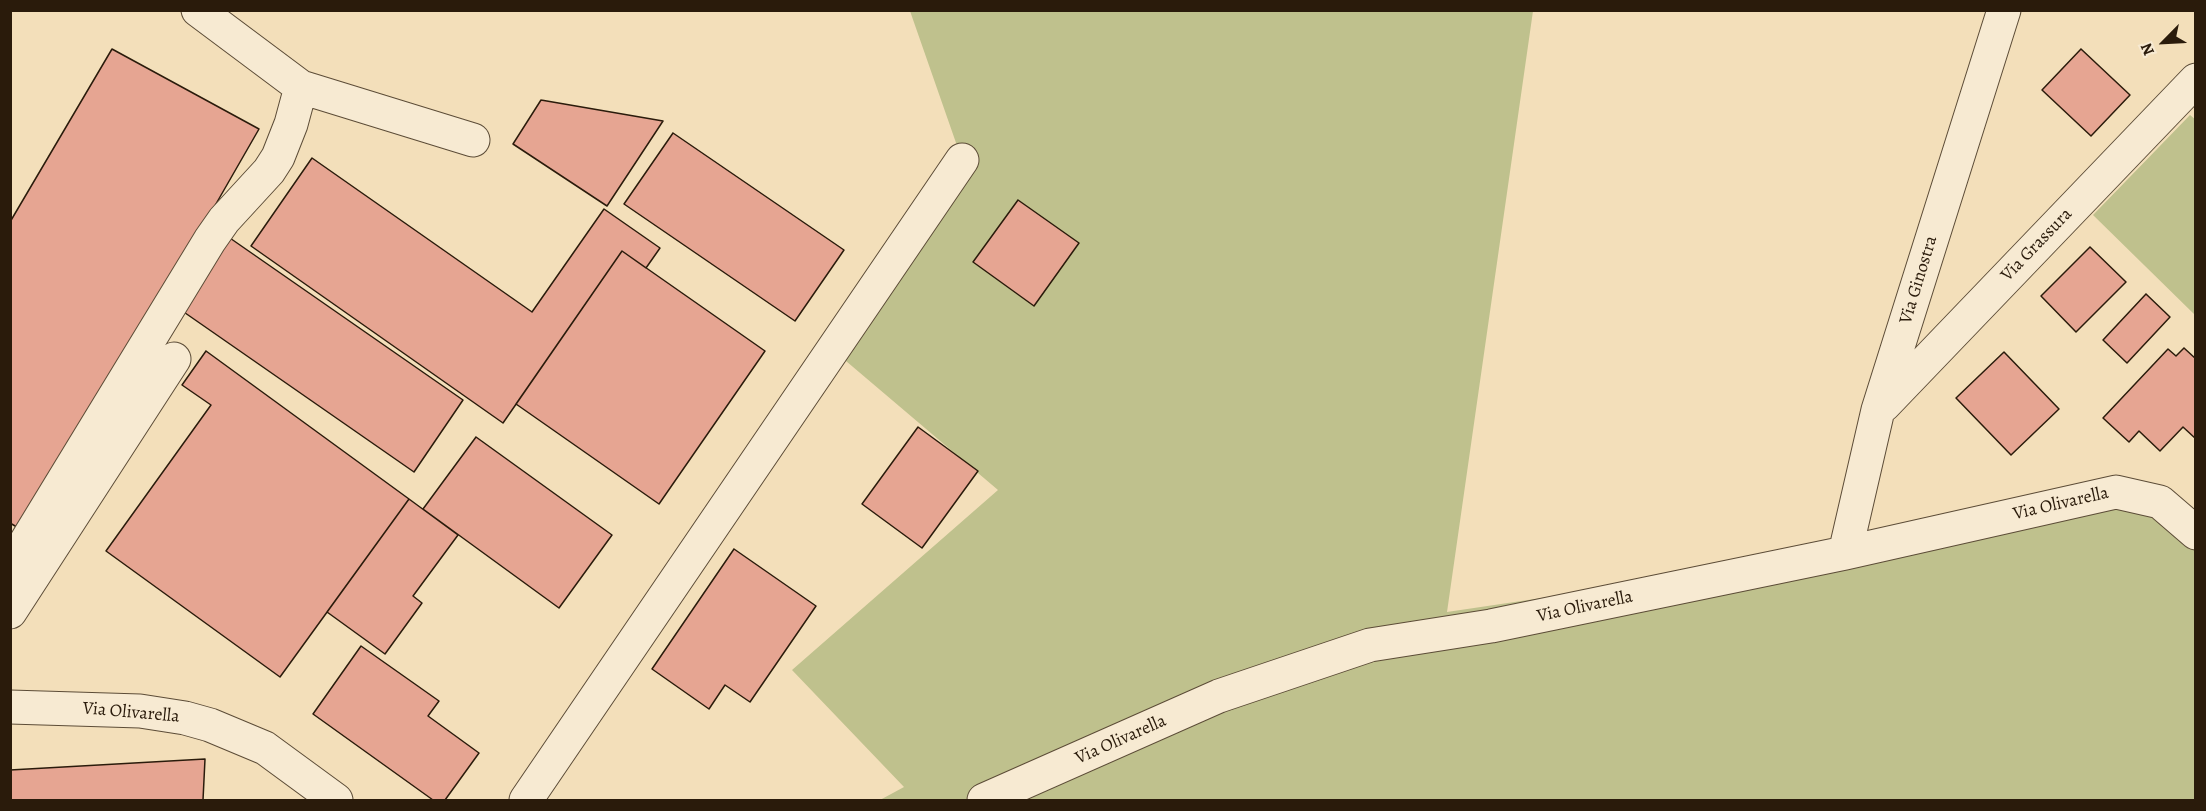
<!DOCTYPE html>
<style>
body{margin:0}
#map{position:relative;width:2206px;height:811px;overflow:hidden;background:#f3dfba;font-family:Alegreya,serif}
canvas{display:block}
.frame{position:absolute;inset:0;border:12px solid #2a1b0b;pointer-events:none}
.north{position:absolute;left:2134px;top:12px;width:60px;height:60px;-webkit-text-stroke:4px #f7ead2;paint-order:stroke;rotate:246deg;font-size:16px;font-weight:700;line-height:24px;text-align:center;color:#2a1b0b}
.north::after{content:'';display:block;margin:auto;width:21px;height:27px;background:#2a1b0b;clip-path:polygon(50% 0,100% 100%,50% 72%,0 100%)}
</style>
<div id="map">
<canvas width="2206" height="811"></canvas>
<div class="frame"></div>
<div class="north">N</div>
</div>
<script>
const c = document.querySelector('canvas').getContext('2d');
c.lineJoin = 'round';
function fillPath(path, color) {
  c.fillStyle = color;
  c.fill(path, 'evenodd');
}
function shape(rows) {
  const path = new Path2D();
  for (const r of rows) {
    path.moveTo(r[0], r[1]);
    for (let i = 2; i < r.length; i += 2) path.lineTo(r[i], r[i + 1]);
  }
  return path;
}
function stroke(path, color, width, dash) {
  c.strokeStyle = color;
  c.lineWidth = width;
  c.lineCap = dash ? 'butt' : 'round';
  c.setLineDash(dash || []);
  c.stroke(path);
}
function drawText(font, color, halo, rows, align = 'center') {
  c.font = font + ' Alegreya,serif';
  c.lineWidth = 5;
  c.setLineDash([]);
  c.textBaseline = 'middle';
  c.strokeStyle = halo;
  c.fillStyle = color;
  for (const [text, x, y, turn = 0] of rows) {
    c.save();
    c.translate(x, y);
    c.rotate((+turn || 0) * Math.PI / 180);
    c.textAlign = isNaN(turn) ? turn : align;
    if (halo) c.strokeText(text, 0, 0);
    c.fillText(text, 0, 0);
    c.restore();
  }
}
fillPath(shape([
 [910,11,1533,11,1447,612,1845,553,2116,492,2195,533,2195,800,880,800,904,787,792,670,998,490,833,350,962,160],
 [2190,115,2196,120,2195,315,2093,215]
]), '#bfc18d');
const building = shape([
 [112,49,259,129,27,533,10,523,10,222,112,49],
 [2081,49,2130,95,2091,136,2042,90,2081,49],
 [541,100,663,121,607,206,513,144,541,100],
 [673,133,844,250,795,321,624,204,673,133],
 [312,158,532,312,604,209,660,248,646,268,622,251,503,423,251,246,312,158],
 [1018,200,1079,243,1034,306,973,262,1018,200],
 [227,236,463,400,414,472,178,308,227,236],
 [2090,247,2126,282,2076,332,2041,296,2090,247],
 [622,251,765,351,659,504,516,404,622,251],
 [2146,294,2170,317,2127,363,2103,340,2146,294],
 [2184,348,2196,359,2196,439,2183,427,2160,451,2139,431,2129,442,2103,418,2168,349,2176,356,2184,348],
 [206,351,409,499,280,677,106,551,211,405,182,385,206,351],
 [2004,352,2059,409,2011,455,1956,398,2004,352],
 [918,427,978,471,922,548,862,504,918,427],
 [476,437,612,535,559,608,423,509,476,437],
 [409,499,458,535,413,596,422,603,385,654,327,612,409,499],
 [734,549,816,606,750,702,725,685,709,709,652,669,734,549],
 [361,646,439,701,428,716,479,753,445,800,433,800,313,714,361,646],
 [205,759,203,800,10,800,10,770,205,759]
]);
fillPath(building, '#e6a592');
stroke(building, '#2a1b0b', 1.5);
const minor = shape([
 [198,10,301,87,473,140],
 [1884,405,2196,80],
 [1845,553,1878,410,2004,10],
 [10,568,210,240,224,220,269,171,278,157,291,124,301,87],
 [10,612,174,359],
 [10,707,140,711,185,718,210,725,265,748,336,800],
 [526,800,962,160],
 [984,800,1219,696,1370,645,1491,626,1845,553,2116,492,2160,502,2196,533]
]);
stroke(minor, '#5c4c37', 35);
stroke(minor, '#f7ead2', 33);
drawText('18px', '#2a1b0b', '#f7ead2', [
 ["Via Grassura",2037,245,-46],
 ["Via Ginostra",1919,280,-73],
 ["Via Olivarella",2061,504,-13],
 ["Via Olivarella",1585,607,-12],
 ["Via Olivarella",131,713,5],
 ["Via Olivarella",1121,740,-24]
]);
</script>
